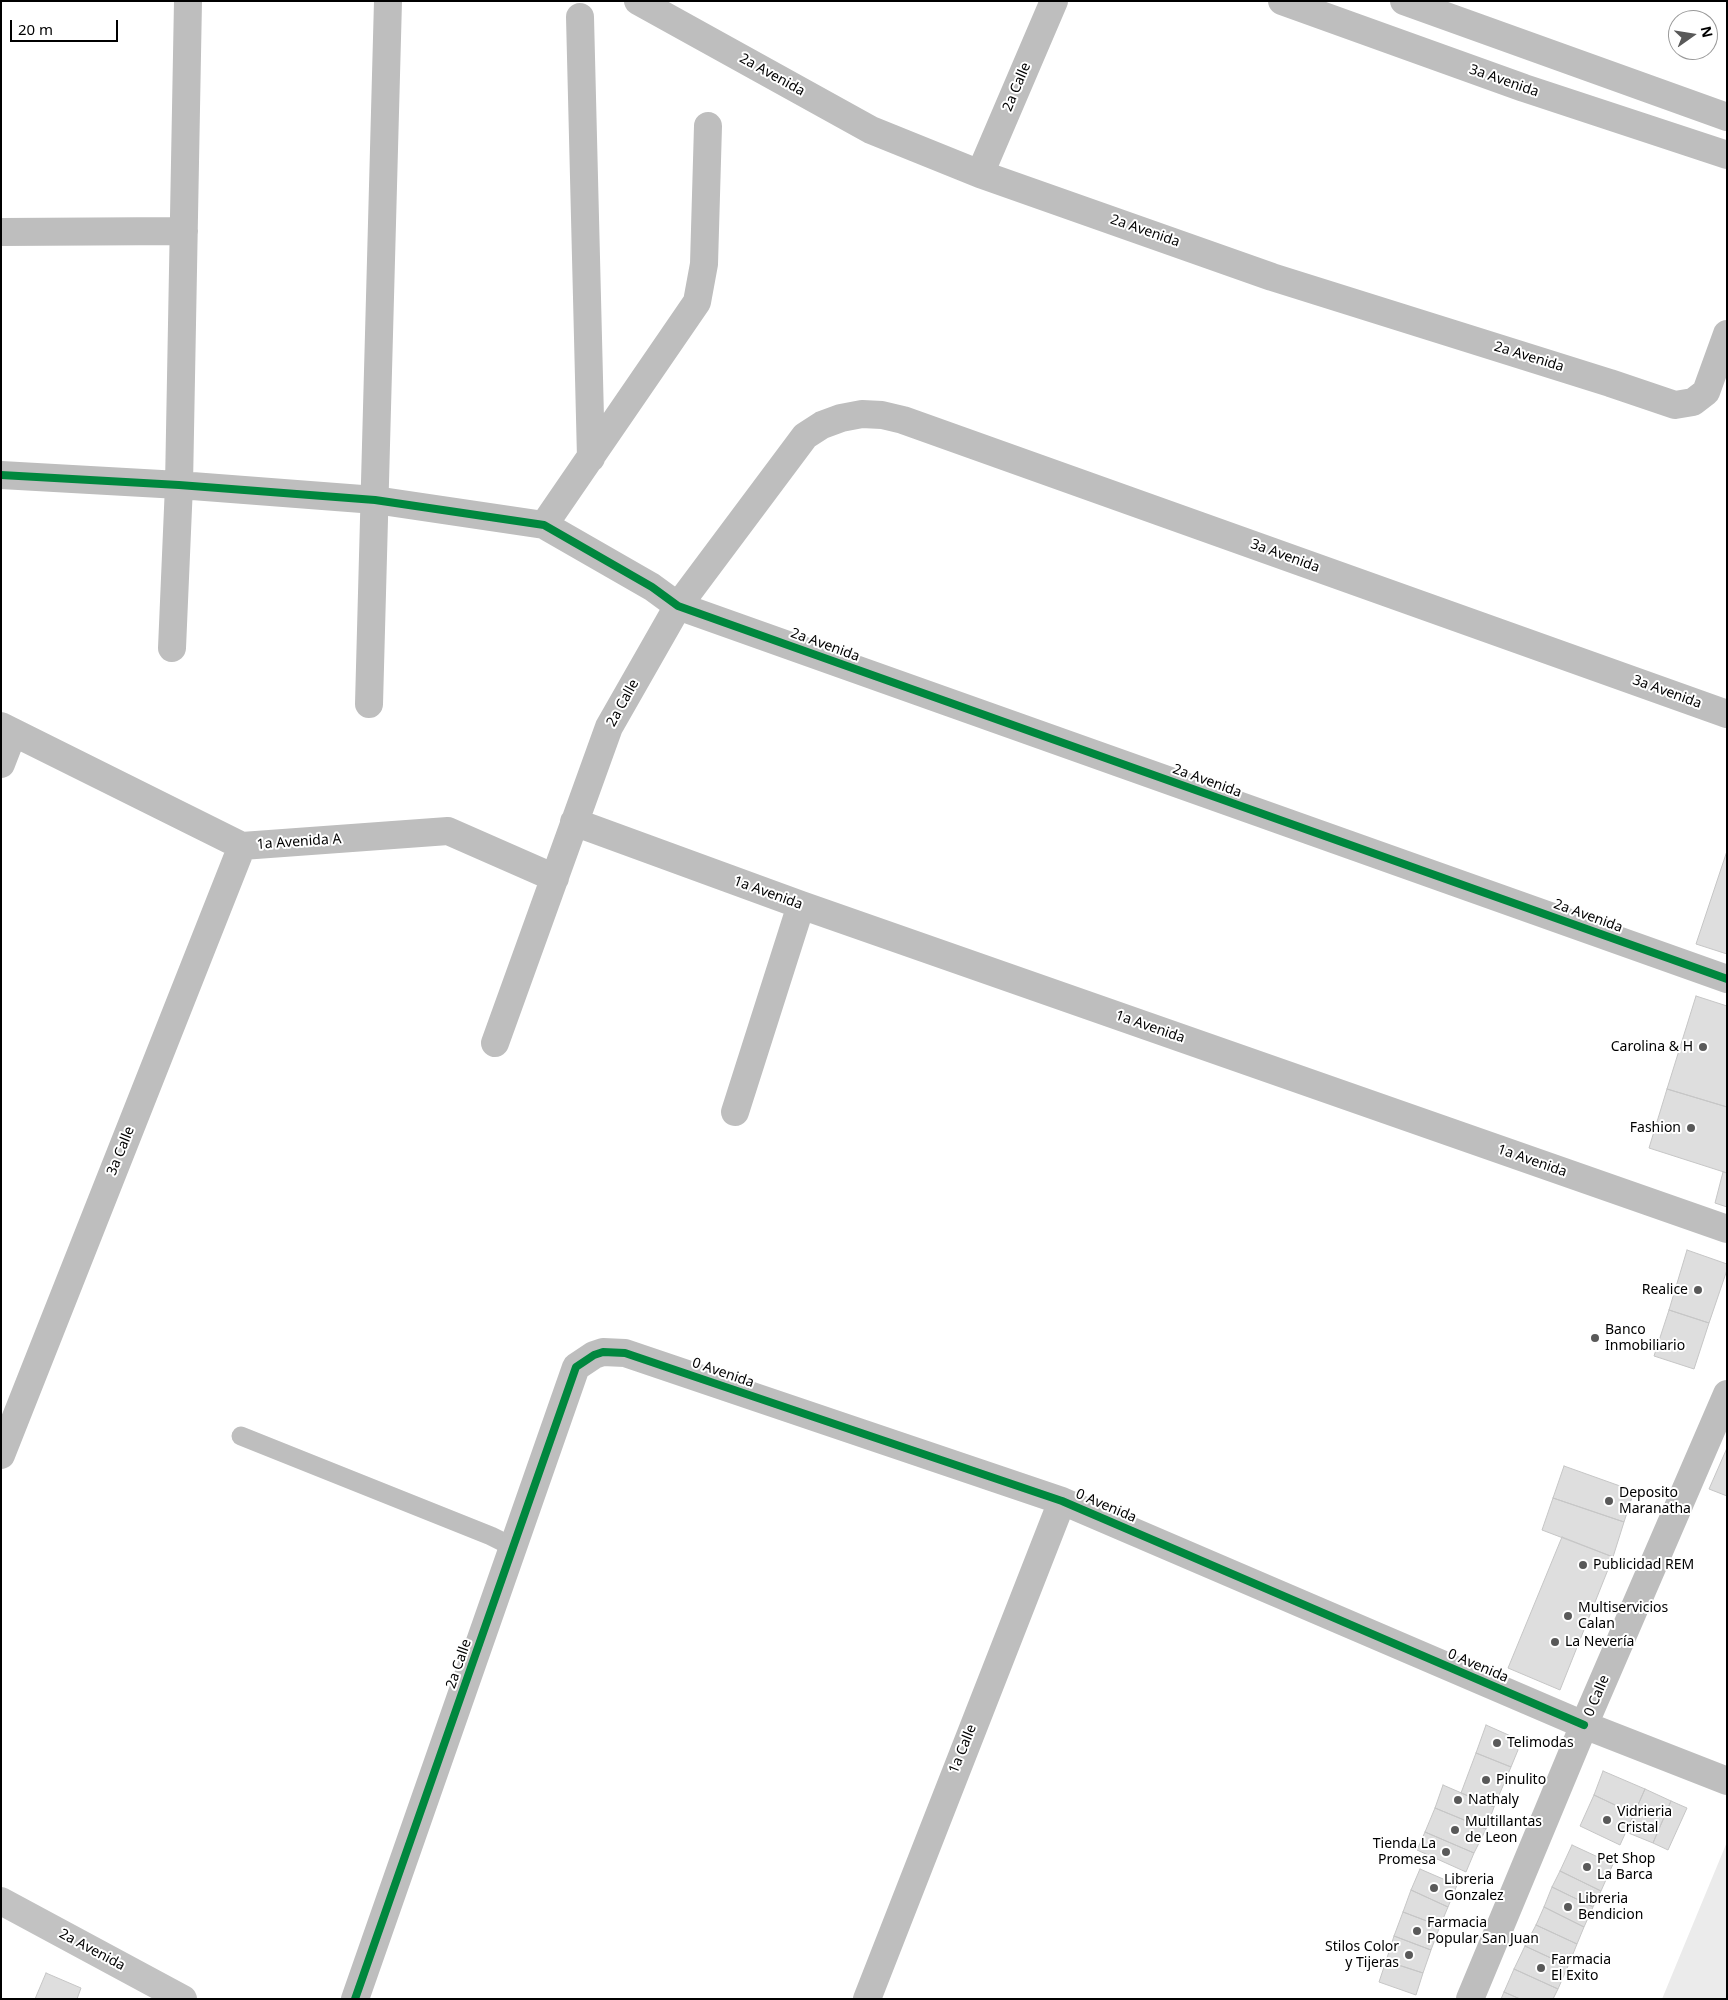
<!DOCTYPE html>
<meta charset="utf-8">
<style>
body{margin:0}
#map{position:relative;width:1728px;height:2000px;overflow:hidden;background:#fff;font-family:"Noto Sans",sans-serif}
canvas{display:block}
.frame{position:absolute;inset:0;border:2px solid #000;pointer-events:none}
.north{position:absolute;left:1668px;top:10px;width:50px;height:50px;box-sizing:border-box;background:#fff;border:1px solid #999;border-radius:50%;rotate:77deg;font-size:14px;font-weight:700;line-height:20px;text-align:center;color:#000}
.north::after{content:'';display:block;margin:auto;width:18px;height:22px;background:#595959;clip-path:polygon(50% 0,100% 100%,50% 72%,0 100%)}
.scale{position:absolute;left:10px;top:20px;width:108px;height:22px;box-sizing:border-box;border:2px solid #000;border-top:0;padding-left:6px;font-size:15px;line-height:18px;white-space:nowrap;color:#000;-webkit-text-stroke:4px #fff;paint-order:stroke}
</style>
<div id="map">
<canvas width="1728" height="2000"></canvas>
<div class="frame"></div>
<div class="north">N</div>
<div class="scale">20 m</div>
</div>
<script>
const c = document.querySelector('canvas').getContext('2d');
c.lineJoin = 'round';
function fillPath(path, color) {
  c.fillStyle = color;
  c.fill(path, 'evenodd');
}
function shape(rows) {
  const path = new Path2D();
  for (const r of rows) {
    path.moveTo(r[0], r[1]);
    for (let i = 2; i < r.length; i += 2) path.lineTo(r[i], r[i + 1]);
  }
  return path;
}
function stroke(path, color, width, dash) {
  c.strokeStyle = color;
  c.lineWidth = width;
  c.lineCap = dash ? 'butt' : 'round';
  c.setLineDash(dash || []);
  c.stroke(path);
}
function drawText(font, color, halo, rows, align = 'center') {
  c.font = font + ' "Noto Sans",sans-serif';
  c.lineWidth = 4;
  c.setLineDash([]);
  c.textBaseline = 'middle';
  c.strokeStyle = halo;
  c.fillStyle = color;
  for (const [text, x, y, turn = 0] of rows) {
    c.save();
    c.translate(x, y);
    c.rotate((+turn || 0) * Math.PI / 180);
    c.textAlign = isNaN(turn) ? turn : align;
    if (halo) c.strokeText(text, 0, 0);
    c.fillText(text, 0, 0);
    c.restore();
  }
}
fillPath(shape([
 [1727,1842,1727,1999,1662,1999]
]), '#ebebeb');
const building = shape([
 [1727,851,1727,954,1696,944,1727,851],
 [1696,996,1727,1006,1727,1107,1667,1089,1696,996],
 [1667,1089,1727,1107,1727,1173,1649,1148,1667,1089],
 [1723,1172,1727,1173,1727,1207,1715,1203,1723,1172],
 [1687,1250,1727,1264,1727,1270,1709,1323,1669,1310,1687,1250],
 [1669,1310,1709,1323,1694,1369,1654,1356,1669,1310],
 [1727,1448,1727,1496,1709,1489,1727,1448],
 [1564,1466,1634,1491,1624,1522,1553,1498,1564,1466],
 [1553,1498,1624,1522,1613,1557,1542,1530,1553,1498],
 [1562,1537,1613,1557,1560,1690,1508,1668,1562,1537],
 [1486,1725,1513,1737,1518,1750,1511,1767,1476,1753,1486,1725],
 [1476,1753,1511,1767,1494,1807,1461,1793,1476,1753],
 [1603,1771,1645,1789,1634,1814,1594,1795,1603,1771],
 [1443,1785,1494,1807,1486,1829,1435,1808,1443,1785],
 [1645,1789,1671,1801,1653,1843,1626,1832,1645,1789],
 [1594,1795,1634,1814,1620,1845,1580,1826,1594,1795],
 [1671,1801,1687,1808,1668,1850,1653,1843,1671,1801],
 [1435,1808,1486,1829,1474,1853,1425,1832,1435,1808],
 [1425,1832,1474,1853,1466,1872,1417,1850,1425,1832],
 [1572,1845,1613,1864,1601,1891,1560,1871,1572,1845],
 [1420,1869,1457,1885,1448,1907,1411,1890,1420,1869],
 [1560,1871,1601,1891,1593,1907,1552,1887,1560,1871],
 [1552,1887,1593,1907,1584,1927,1544,1907,1552,1887],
 [1411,1890,1448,1907,1440,1926,1403,1912,1411,1890],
 [1544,1907,1584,1927,1577,1944,1536,1925,1544,1907],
 [1403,1912,1440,1926,1431,1950,1394,1936,1403,1912],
 [1536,1925,1577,1944,1568,1966,1525,1946,1536,1925],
 [1394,1936,1431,1950,1423,1973,1386,1961,1394,1936],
 [1525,1946,1568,1966,1558,1989,1514,1969,1525,1946],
 [1386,1961,1423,1973,1416,1995,1379,1982,1386,1961],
 [1514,1969,1558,1989,1553,1999,1520,1999,1504,1992,1514,1969],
 [46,1973,81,1988,77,1999,35,1999,46,1973],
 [1504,1992,1520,1999,1501,1999,1504,1992]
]);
fillPath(building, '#dedede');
stroke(building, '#c6c6c6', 1);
stroke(shape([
 [241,1436,491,1536,513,1547]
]), '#bebebe', 19);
stroke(shape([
 [638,1,871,130,980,174,1272,277,1610,383,1675,405,1693,402,1706,392,1727,334],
 [1282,1,1524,88,1727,155],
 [1404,1,1727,117],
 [580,17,591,458],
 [980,174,1054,1],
 [1,232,184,231],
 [1,475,179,485,375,500,544,525,652,587,678,606,1727,979],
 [544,525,697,302,704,264,708,126],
 [172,648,179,485,188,1],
 [369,704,388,1],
 [1,726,242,846,448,831,555,878],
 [1,764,13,733],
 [574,822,801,905,1727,1229],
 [495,1043,609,727,678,606,805,436,822,425,841,418,862,414,882,415,903,420,1727,714],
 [735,1112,801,905],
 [1,1455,242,846],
 [355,1999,576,1367,594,1355,603,1352,625,1353,1062,1501,1584,1725],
 [867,1999,1062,1501]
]), '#bebebe', 28);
stroke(shape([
 [1,1901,183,1999]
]), '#c2c2c2', 28);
stroke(shape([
 [1584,1725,1727,1781],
 [1470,1999,1584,1725,1727,1394]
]), '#bebebe', 28);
stroke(shape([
 [1,475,179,485,375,500,544,525,652,587,678,606,1727,979],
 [355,1999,576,1367,594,1355,603,1352,625,1353,1062,1501,1584,1725]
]), '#00873e', 8);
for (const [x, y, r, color] of [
 [1703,1047,5,"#595959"],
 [1691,1128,5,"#595959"],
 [1698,1290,5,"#595959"],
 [1595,1338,5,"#595959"],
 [1609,1501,5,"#595959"],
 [1583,1565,5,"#595959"],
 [1568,1616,5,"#595959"],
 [1555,1642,5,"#595959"],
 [1497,1743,5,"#595959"],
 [1486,1780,5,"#595959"],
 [1458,1800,5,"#595959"],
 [1607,1820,5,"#595959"],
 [1455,1830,5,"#595959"],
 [1446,1852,5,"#595959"],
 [1587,1867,5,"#595959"],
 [1434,1888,5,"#595959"],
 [1568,1907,5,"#595959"],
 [1417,1931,5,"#595959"],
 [1409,1955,5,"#595959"],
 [1541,1968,5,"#595959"]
]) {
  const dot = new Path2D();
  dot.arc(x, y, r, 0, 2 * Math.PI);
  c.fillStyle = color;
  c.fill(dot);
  stroke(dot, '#fff', 2);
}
drawText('14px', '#000', '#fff', [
 ["2a Avenida",772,75,29],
 ["3a Avenida",1504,81,19],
 ["2a Calle",1017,87,-67],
 ["2a Avenida",1145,231,19],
 ["2a Avenida",1529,357,17],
 ["3a Avenida",1285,556,20],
 ["2a Avenida",825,645,20],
 ["3a Avenida",1667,692,20],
 ["2a Calle",623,703,-61],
 ["2a Avenida",1207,781,20],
 ["1a Avenida A",299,842,-4],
 ["1a Avenida",768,893,20],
 ["2a Avenida",1588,916,20],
 ["1a Avenida",1150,1027,19],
 ["3a Calle",121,1151,-68],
 ["1a Avenida",1532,1161,19],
 ["0 Avenida",723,1373,19],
 ["0 Avenida",1106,1506,23],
 ["2a Calle",459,1664,-71],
 ["0 Avenida",1478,1666,23],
 ["0 Calle",1597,1696,-67],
 ["1a Calle",963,1749,-68],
 ["2a Avenida",92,1950,28]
]);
drawText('14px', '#000', '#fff', [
 ["Carolina & H",1693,1047,"right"],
 ["Fashion",1681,1128,"right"],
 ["Realice",1688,1290,"right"],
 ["Banco",1605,1330],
 ["Inmobiliario",1605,1346],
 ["Deposito",1619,1493],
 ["Maranatha",1619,1509],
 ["Publicidad REM",1593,1565],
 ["Multiservicios",1578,1608],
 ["Calan",1578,1624],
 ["La Nevería",1565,1642],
 ["Telimodas",1507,1743],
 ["Pinulito",1496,1780],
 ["Nathaly",1468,1800],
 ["Vidrieria",1617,1812],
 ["Cristal",1617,1828],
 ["Multillantas",1465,1822],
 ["de Leon",1465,1838],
 ["Tienda La",1436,1844,"right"],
 ["Promesa",1436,1860,"right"],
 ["Pet Shop",1597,1859],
 ["La Barca",1597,1875],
 ["Libreria",1444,1880],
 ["Gonzalez",1444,1896],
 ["Libreria",1578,1899],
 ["Bendicion",1578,1915],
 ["Farmacia",1427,1923],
 ["Popular San Juan",1427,1939],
 ["Stilos Color",1399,1947,"right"],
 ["y Tijeras",1399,1963,"right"],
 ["Farmacia",1551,1960],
 ["El Exito",1551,1976]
], 'left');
</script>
